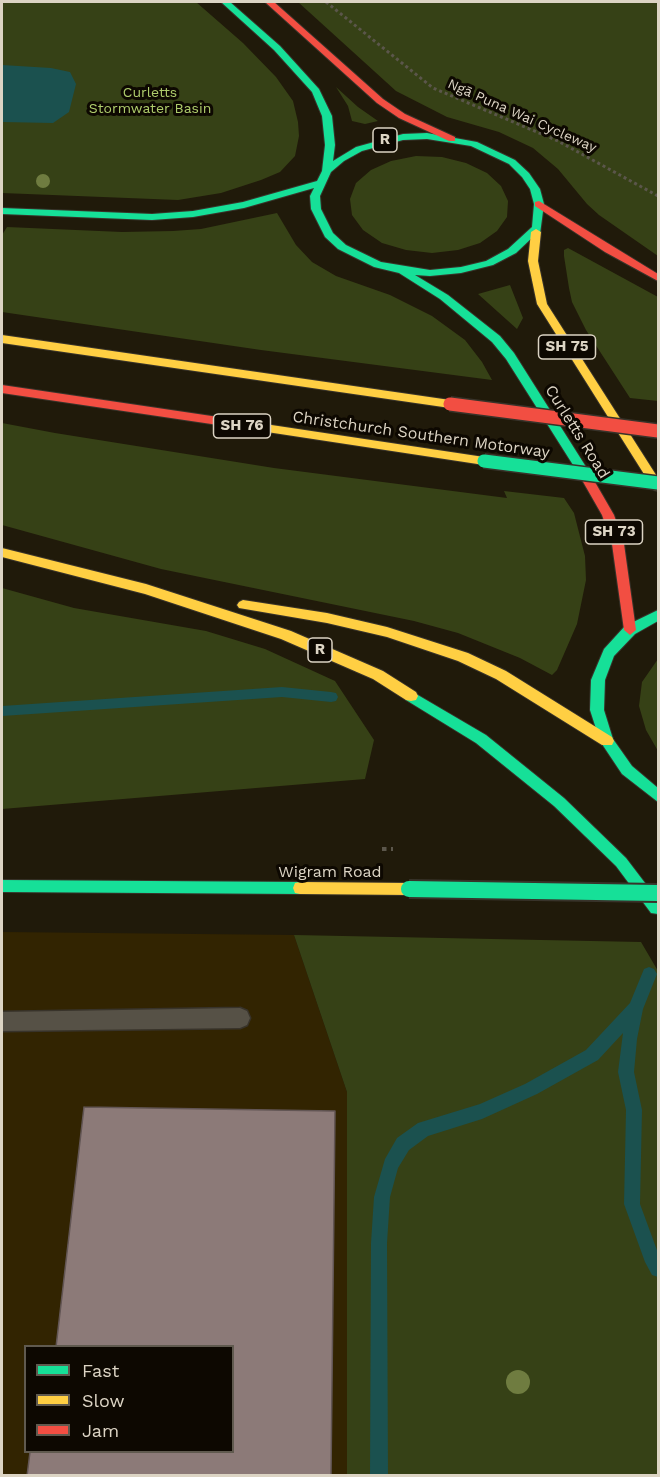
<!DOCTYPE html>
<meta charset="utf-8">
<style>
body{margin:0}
#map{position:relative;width:660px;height:1477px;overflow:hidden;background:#201a0a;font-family:"Work Sans",sans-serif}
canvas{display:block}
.frame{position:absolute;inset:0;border:3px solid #dcd4c4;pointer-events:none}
.legend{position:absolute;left:24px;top:1345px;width:210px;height:108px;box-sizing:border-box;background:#0d0801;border:2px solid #605a4f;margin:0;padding:8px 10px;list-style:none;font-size:18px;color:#dcd4c4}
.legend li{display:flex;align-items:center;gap:12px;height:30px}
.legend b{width:30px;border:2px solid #605a4f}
</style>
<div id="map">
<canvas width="660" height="1477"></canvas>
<div class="frame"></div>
<ul class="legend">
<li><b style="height:8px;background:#16e098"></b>Fast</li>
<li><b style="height:8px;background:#ffcf43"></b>Slow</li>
<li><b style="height:8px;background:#f24e42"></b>Jam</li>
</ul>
</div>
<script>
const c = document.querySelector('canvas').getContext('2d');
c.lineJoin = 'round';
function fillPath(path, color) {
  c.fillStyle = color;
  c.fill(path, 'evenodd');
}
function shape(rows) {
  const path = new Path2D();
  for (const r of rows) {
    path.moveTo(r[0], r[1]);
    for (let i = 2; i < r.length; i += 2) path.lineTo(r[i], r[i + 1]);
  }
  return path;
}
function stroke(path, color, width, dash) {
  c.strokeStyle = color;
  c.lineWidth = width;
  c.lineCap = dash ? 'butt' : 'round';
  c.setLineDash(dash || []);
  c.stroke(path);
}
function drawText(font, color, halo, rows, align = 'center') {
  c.font = font + ' "Work Sans",sans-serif';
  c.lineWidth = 6;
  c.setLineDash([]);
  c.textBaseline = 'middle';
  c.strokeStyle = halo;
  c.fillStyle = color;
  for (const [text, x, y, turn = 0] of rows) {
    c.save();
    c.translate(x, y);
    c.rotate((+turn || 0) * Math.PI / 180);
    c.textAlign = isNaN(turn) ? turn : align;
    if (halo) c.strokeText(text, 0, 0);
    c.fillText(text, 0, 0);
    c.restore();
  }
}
fillPath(shape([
 [2,932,294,935,347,1092,347,1475,2,1476],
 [26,1346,232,1346,232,1452,26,1452]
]), '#322401');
fillPath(shape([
 [2,2,196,2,243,43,276,77,293,101,298,122,299,136,295,156,280,172,261,180,221,193,178,200,2,193],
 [298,2,658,2,658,256,599,215,587,204,558,169,533,148,499,132,447,117,396,91],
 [336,87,358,107,378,121,365,124,352,121,348,106],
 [416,156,442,157,466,163,487,173,501,186,508,201,507,217,497,231,480,243,458,250,432,253,406,250,382,243,363,230,352,215,350,199,356,183,371,170,391,161],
 [277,213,296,245,312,262,336,276,390,295,432,316,465,340,482,362,492,380,261,350,2,312,2,235,7,227,122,232,173,231,201,229],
 [568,248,658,297,658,401,630,398,586,330,572,302,569,288,564,256,564,250],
 [510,285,523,318,517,329,478,294],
 [2,423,55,433,274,468,507,498,504,491,564,498,574,513,585,556,586,580,577,624,557,670,552,675,520,658,458,633,414,621,161,569,2,525],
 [2,588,74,608,206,631,265,649,335,681,374,740,365,779,2,809],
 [658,659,658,751,646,730,639,706,642,682],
 [294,935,641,942,658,971,658,1475,347,1475,347,1092]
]), '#364116');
fillPath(shape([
 [2,65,51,68,70,72,76,84,69,112,53,123,2,122]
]), '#1b514f');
fillPath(shape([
 [282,687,331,692,336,693,338,697,336,701,331,702,282,697,2,716,2,706,282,687],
 [649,967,654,969,657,974,643,1009,637,1039,634,1072,642,1110,640,1204,658,1253,658,1277,652,1275,645,1262,624,1204,626,1110,618,1072,623,1033,598,1060,537,1094,482,1119,428,1136,409,1150,398,1168,390,1197,387,1243,388,1476,370,1476,371,1243,374,1197,385,1159,397,1138,418,1123,480,1104,525,1084,586,1050,630,1003,644,969,649,967]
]), '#1b514f');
const building = shape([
 [84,1107,335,1111,331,1476,27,1476,30,1452,232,1452,232,1347,56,1347,84,1107]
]);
fillPath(building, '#8c7a78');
stroke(building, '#625554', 1.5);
const lane = shape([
 [240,1008,247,1011,250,1018,247,1025,240,1028,2,1031,2,1012,240,1008]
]);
const fast = shape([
 [221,2,230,2,280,46,319,89,332,116,335,145,333,161,356,147,403,134,427,133,477,142,515,160,529,173,540,189,544,204,540,234,535,235,516,253,493,265,461,273,430,276,415,275,448,295,500,336,514,353,588,470,590,473,588,476,580,476,506,359,492,342,440,299,399,273,374,267,338,249,325,237,311,209,310,196,314,188,244,208,193,217,152,220,2,214,2,208,152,214,193,211,243,202,317,181,322,171,325,145,322,116,312,92,274,50,221,2],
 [427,139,471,146,509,164,522,177,530,189,534,204,532,227,508,249,486,261,461,267,430,270,381,262,346,245,333,233,321,209,320,196,331,172,344,161,362,151,403,140,427,139],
 [658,610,658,621,635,634,614,656,605,680,604,710,613,739,632,766,658,788,658,802,622,774,600,741,590,710,591,680,604,649,625,626,658,610],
 [411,691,486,735,564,798,626,858,658,900,658,914,651,913,616,866,554,806,476,743,406,700,404,696,406,692,411,691],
 [2,880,300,882,305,883,307,888,305,893,300,894,2,892,2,880]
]);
const slow = shape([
 [536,229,541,232,538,261,547,304,658,478,658,491,654,490,537,304,528,261,531,232,536,229],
 [2,335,450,400,456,404,450,408,2,343,2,335],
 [225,418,484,457,490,461,484,465,221,425,221,419,225,418],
 [2,548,146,584,291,631,383,671,416,692,418,696,416,700,411,701,406,700,373,679,281,639,145,594,2,557,2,548],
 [243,600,327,613,387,627,468,653,506,671,612,737,614,741,612,745,602,745,496,679,458,661,387,637,327,623,239,608,237,605,239,602,243,600],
 [300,882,409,883,414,884,416,889,414,894,409,895,300,894,295,893,293,888,295,883,300,882]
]);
const jam = shape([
 [265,2,274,2,383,99,405,114,455,137,455,141,449,141,399,118,377,103,265,2],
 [539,201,658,274,658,281,605,252,535,206,535,202,539,201],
 [2,385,225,418,231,422,225,426,2,393,2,385],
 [584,469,588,470,614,515,624,544,636,630,630,635,624,630,612,544,602,515,578,473,584,469]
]);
stroke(lane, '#38332a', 3);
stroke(fast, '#38332a', 2);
stroke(slow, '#38332a', 2);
stroke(jam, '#38332a', 2);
stroke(shape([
 [326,2,433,88,558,141,658,196]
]), '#5b564b', 3, [3, 3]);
fillPath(lane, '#565146');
fillPath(fast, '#16e098');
fillPath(slow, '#ffcf43');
fillPath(jam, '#f24e42');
const fastBridgeFar1 = shape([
 [484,461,658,483]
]);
const fastBridge = shape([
 [409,889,658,893]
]);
const jamBridge = shape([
 [450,404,658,431]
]);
stroke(fastBridgeFar1, '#38332a', 16, []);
stroke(fastBridge, '#38332a', 20, []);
stroke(jamBridge, '#38332a', 16, []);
stroke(shape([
 [382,849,393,849]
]), '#5b564b', 4, [4.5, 4.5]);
stroke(fastBridgeFar1, '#16e098', 13);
stroke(fastBridge, '#16e098', 16);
stroke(jamBridge, '#f24e42', 13);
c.fillStyle = '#6f7c40';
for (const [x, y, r] of [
 [43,181,7],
 [518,1382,12]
]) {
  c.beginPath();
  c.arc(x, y, r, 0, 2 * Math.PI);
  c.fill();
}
drawText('14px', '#afcd6c', '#0d0801', [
 ["Curletts",150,93],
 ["Stormwater Basin",150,109]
]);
drawText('14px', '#dcd4c4', '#0d0801', [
 ["Ngā Puna Wai Cycleway",522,116,24]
]);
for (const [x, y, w] of [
 [385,140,24],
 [567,347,57],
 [242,426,57],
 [614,532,57],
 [320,650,24]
]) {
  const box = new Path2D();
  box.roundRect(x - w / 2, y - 12, w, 24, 4.5);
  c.fillStyle = '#0d0801';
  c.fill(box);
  stroke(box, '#dcd4c4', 1.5);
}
drawText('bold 15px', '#dcd4c4', null, [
 ["R",385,140],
 ["SH 75",567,347],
 ["SH 76",242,426],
 ["SH 73",614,532],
 ["R",320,650]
]);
drawText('16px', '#dcd4c4', '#0d0801', [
 ["Curletts Road",577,432,58],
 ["Christchurch Southern Motorway",421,435,8],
 ["Wigram Road",330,872]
]);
</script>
